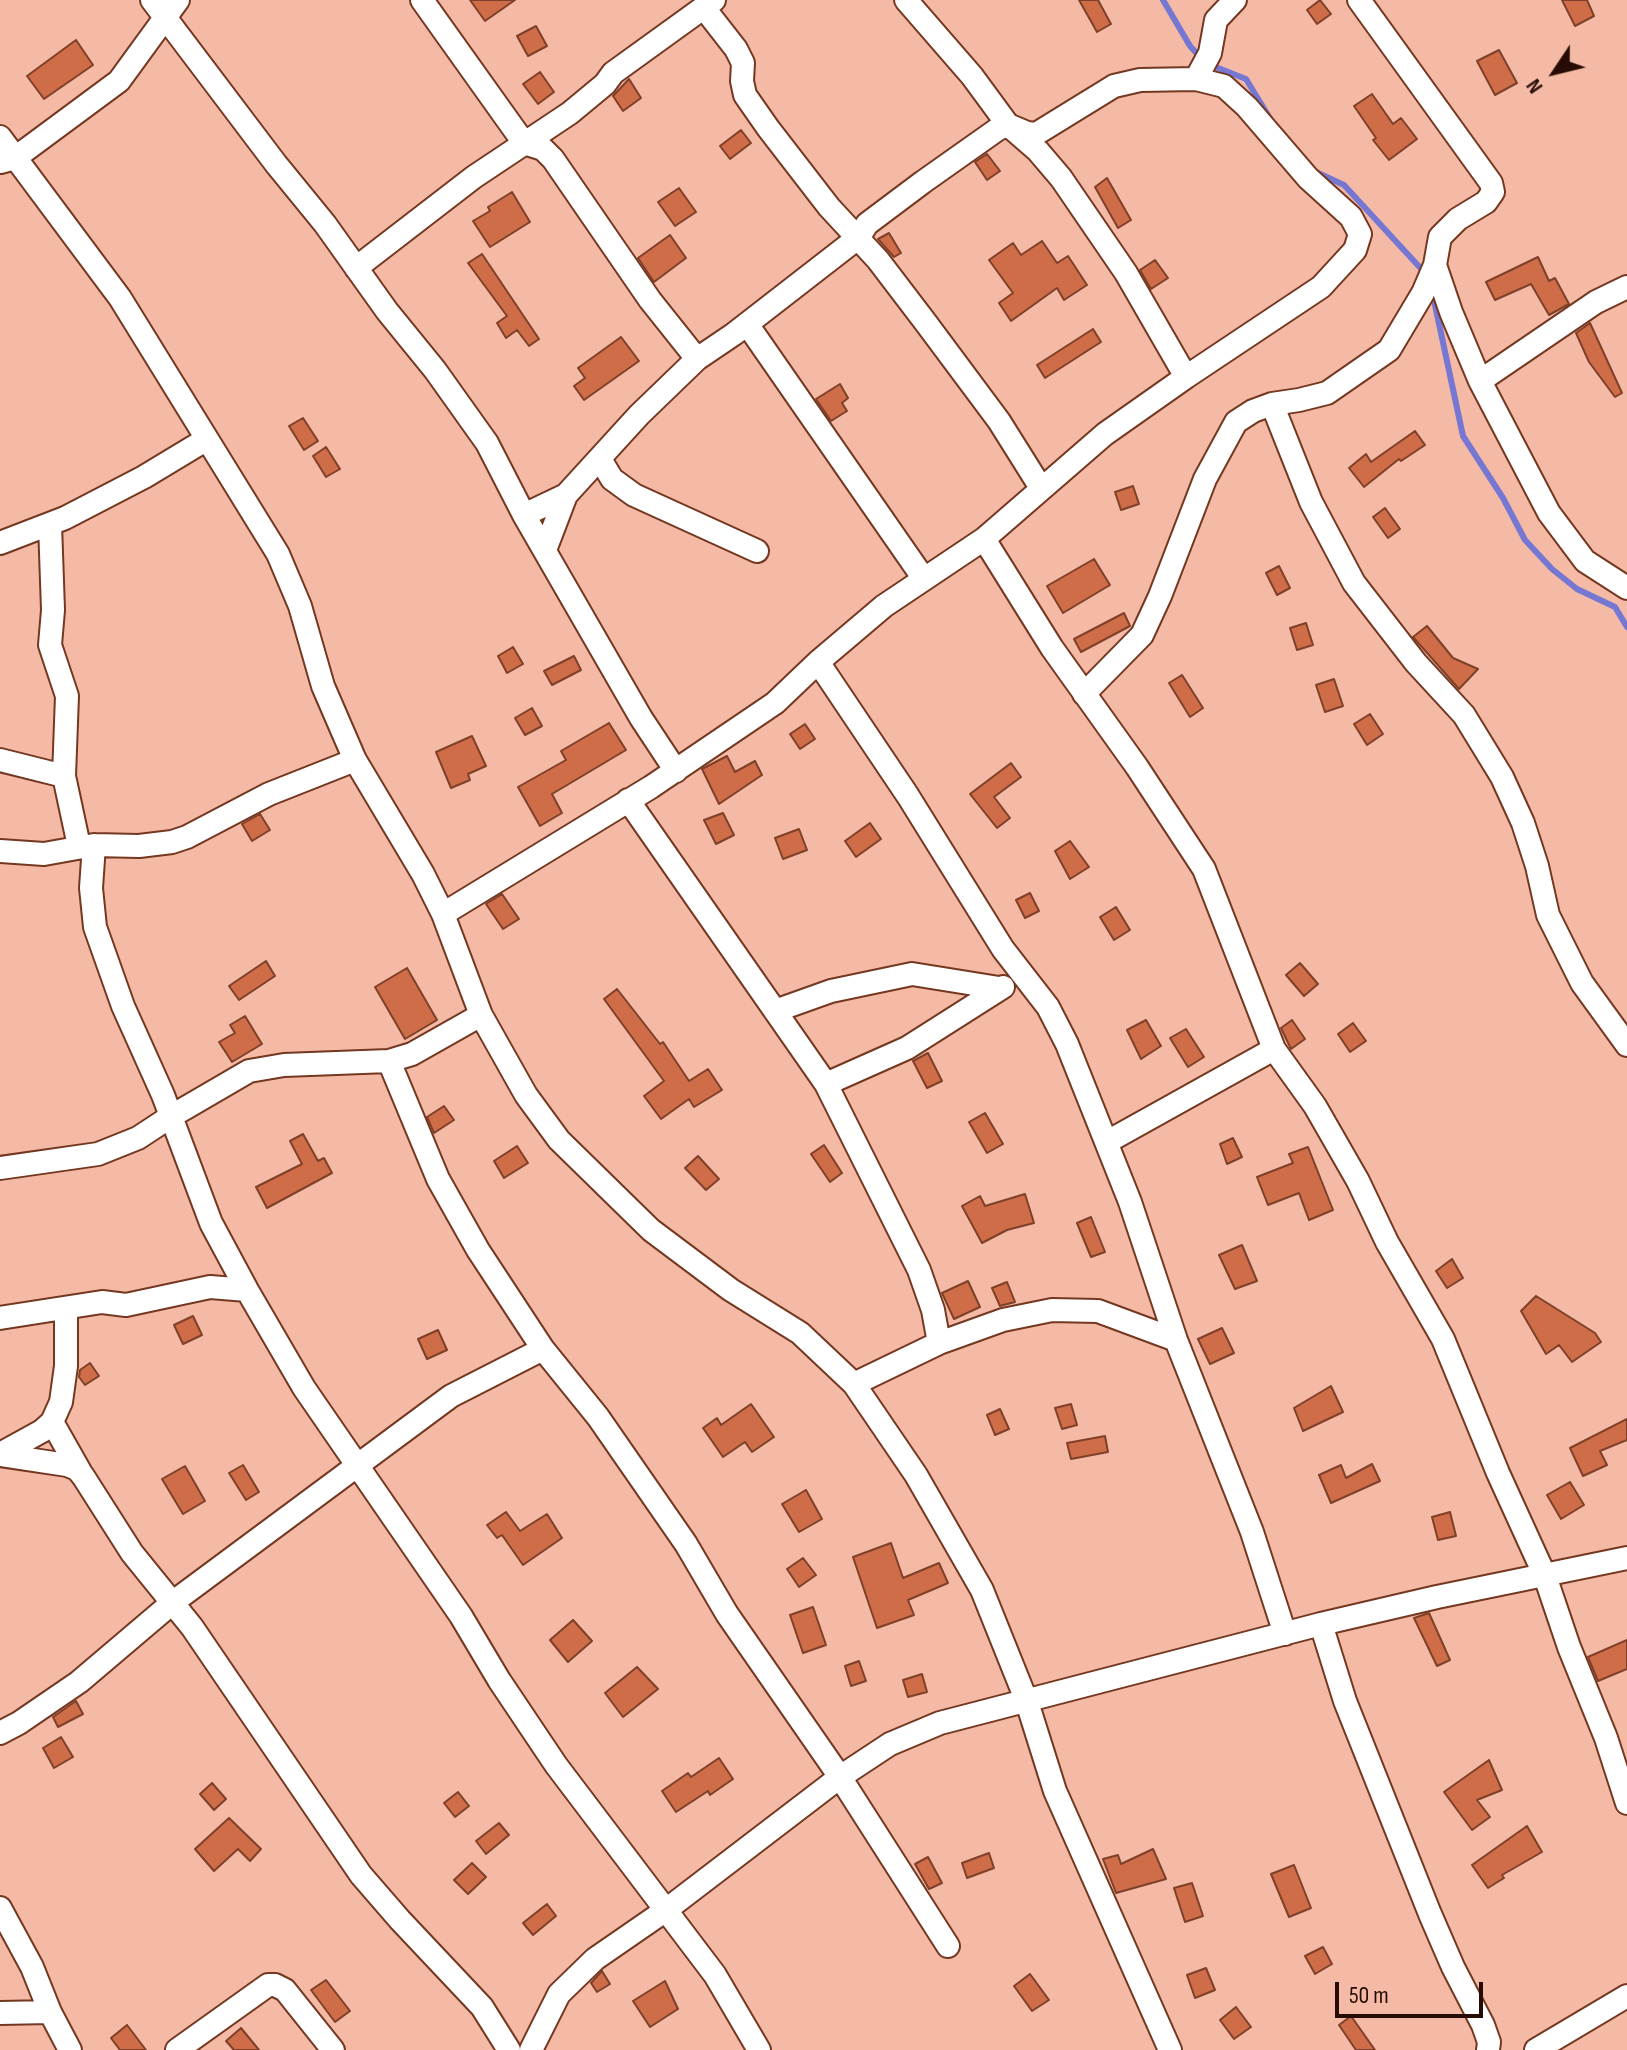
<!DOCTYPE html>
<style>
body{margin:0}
#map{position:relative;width:1627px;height:2050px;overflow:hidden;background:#f5baa5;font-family:"Sofia Sans Condensed",sans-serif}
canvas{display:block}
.north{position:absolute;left:1515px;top:32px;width:80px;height:80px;-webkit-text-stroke:6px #f5baa5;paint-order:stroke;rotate:235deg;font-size:22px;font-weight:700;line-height:32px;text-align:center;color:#260c04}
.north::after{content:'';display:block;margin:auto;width:28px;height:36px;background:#260c04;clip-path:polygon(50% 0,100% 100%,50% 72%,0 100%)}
.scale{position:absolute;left:1335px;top:1982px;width:148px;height:36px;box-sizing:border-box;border:4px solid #260c04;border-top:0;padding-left:10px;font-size:24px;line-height:28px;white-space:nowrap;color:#260c04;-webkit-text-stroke:6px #f5baa5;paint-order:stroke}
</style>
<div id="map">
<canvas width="1627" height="2050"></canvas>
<div class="north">N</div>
<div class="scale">50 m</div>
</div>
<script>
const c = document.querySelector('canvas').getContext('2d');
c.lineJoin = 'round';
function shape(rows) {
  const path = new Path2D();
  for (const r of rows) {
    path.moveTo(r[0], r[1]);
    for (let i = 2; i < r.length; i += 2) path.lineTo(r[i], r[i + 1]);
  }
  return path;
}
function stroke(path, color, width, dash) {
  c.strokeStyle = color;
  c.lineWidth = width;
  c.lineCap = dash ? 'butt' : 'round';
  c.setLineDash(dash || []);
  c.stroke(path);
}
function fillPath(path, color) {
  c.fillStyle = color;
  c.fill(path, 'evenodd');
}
stroke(shape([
 [1163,0,1190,46,1200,57],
 [1208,64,1246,79,1271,120],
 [1318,173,1344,185,1425,273],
 [1432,291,1463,436,1503,498,1525,540,1552,569,1577,589,1615,607,1627,627]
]), '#7577d2', 6);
const building = shape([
 [470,0,515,0,485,21,470,0],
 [1079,0,1098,0,1111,24,1097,32,1079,0],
 [1320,0,1331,14,1317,24,1307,10,1320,0],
 [1562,0,1587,0,1594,16,1575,26,1562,0],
 [536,26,547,46,528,56,517,36,536,26],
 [76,40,93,65,44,99,27,76,76,40],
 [1499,50,1517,83,1495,95,1477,61,1499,50],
 [540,72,554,92,538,104,523,84,540,72],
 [629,79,641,98,623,111,613,96,629,79],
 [1372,94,1393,124,1401,118,1417,139,1389,160,1373,140,1376,138,1354,106,1372,94],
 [741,130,751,143,730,159,720,146,741,130],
 [987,154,1000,171,987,180,975,162,987,154],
 [1107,178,1131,220,1118,228,1095,187,1107,178],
 [679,188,696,212,675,226,658,202,679,188],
 [512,192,530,222,490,247,473,221,490,211,488,207,512,192],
 [889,233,901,253,894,257,878,239,889,233],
 [670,235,686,258,654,282,638,258,670,235],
 [1042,241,1057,263,1068,256,1087,285,1064,300,1057,288,1011,321,999,303,1013,293,989,260,1013,243,1021,255,1042,241],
 [482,254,539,339,529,346,517,330,506,338,497,323,507,316,468,263,482,254],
 [1538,257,1549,281,1555,278,1569,304,1549,315,1531,284,1495,300,1486,282,1538,257],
 [1155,260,1168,278,1151,289,1140,270,1155,260],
 [1590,323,1622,393,1615,397,1589,362,1576,333,1590,323],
 [1093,329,1101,342,1045,378,1037,365,1093,329],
 [621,337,639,361,584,400,574,386,585,378,578,368,621,337],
 [840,384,848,398,842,403,847,411,831,421,816,399,840,384],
 [303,418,318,441,304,450,289,426,303,418],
 [1415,431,1425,445,1401,461,1399,459,1364,487,1349,468,1366,454,1371,462,1415,431],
 [326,447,340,469,326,477,313,456,326,447],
 [1133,486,1139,504,1121,510,1115,492,1133,486],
 [1385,508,1400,529,1388,538,1373,517,1385,508],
 [1094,559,1110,585,1063,613,1047,586,1094,559],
 [1279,566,1290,588,1277,595,1266,573,1279,566],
 [1124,613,1130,626,1081,652,1074,639,1124,613],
 [1306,623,1313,645,1297,650,1290,628,1306,623],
 [1427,626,1453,658,1478,669,1459,689,1413,637,1427,626],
 [513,647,523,664,507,673,498,656,513,647],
 [574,656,581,670,552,685,544,671,574,656],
 [1182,675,1203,708,1190,717,1169,683,1182,675],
 [1334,679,1343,706,1325,712,1316,685,1334,679],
 [532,708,542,726,525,735,515,718,532,708],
 [1370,714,1383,734,1367,745,1354,724,1370,714],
 [609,723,626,750,552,794,562,813,540,826,518,787,566,760,561,751,609,723],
 [805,724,815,739,800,749,790,734,805,724],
 [472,736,486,766,468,774,470,780,451,788,436,752,472,736],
 [727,756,735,772,755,761,762,775,719,804,702,769,727,756],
 [1011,763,1021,777,994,797,1010,818,997,828,970,794,1011,763],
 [723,813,734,835,716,844,704,820,723,813],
 [260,814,270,830,252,841,242,824,260,814],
 [870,823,881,839,856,857,845,841,870,823],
 [799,829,807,850,783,859,775,838,799,829],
 [1070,841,1089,867,1070,879,1055,851,1070,841],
 [1030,893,1039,911,1025,918,1016,900,1030,893],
 [502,894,519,919,503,929,486,904,502,894],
 [1116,907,1130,930,1114,940,1100,917,1116,907],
 [266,961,275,976,239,1000,229,986,266,961],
 [1300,963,1318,984,1304,996,1286,975,1300,963],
 [407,968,437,1020,405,1039,375,987,407,968],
 [617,989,660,1044,663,1042,689,1081,708,1069,722,1090,694,1107,689,1099,661,1119,644,1096,664,1081,604,999,617,989],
 [245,1016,262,1044,232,1062,219,1042,235,1033,230,1025,245,1016],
 [1146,1020,1161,1046,1141,1059,1127,1030,1146,1020],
 [1292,1020,1305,1039,1291,1049,1281,1028,1292,1020],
 [1353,1023,1366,1041,1350,1052,1338,1034,1353,1023],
 [1186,1029,1204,1057,1188,1067,1170,1038,1186,1029],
 [928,1053,942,1081,927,1088,913,1061,928,1053],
 [444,1106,454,1120,434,1133,427,1117,444,1106],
 [985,1113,1003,1144,987,1153,969,1122,985,1113],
 [303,1134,318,1161,324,1158,332,1173,267,1208,256,1187,302,1164,290,1141,303,1134],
 [1233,1138,1242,1157,1227,1164,1220,1144,1233,1138],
 [824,1145,842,1173,830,1182,811,1154,824,1145],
 [517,1146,528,1163,504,1178,494,1161,517,1146],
 [1308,1147,1333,1210,1309,1220,1299,1193,1268,1205,1257,1177,1293,1163,1289,1154,1308,1147],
 [698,1156,719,1179,706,1190,685,1168,698,1156],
 [1025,1194,1034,1223,1007,1230,982,1243,962,1206,980,1196,985,1206,1025,1194],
 [1091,1217,1105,1252,1091,1257,1077,1223,1091,1217],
 [1242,1245,1257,1281,1235,1289,1219,1255,1242,1245],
 [1452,1259,1463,1278,1447,1288,1436,1271,1452,1259],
 [968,1281,980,1307,954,1319,942,1293,968,1281],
 [1007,1282,1015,1302,1000,1306,992,1288,1007,1282],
 [1536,1296,1595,1333,1601,1342,1572,1362,1559,1345,1546,1354,1521,1311,1536,1296],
 [193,1316,202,1335,183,1344,174,1325,193,1316],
 [1222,1328,1234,1353,1210,1364,1198,1339,1222,1328],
 [438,1330,447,1350,427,1359,418,1339,438,1330],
 [90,1363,99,1376,85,1385,79,1377,80,1370,90,1363],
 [1331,1386,1343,1412,1303,1431,1294,1408,1331,1386],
 [751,1404,774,1437,752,1452,745,1442,723,1457,703,1428,717,1418,721,1425,751,1404],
 [1071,1404,1077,1425,1062,1429,1055,1408,1071,1404],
 [1000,1409,1009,1429,995,1435,987,1415,1000,1409],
 [1627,1419,1627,1440,1600,1451,1607,1465,1583,1476,1570,1448,1627,1419],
 [1105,1436,1108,1452,1071,1459,1067,1443,1105,1436],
 [1372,1464,1380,1481,1331,1503,1319,1475,1341,1465,1346,1478,1372,1464],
 [243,1465,259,1492,246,1500,229,1473,243,1465],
 [185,1466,205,1501,183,1514,162,1479,185,1466],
 [1570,1482,1584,1505,1561,1519,1547,1495,1570,1482],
 [806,1490,822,1519,799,1532,782,1504,806,1490],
 [506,1512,520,1531,547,1514,562,1538,523,1565,502,1535,497,1538,487,1525,506,1512],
 [1450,1512,1456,1536,1438,1540,1432,1517,1450,1512],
 [891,1543,903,1578,939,1563,948,1583,908,1600,914,1615,877,1628,853,1557,891,1543],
 [803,1558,816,1575,799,1587,787,1569,803,1558],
 [813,1607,826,1645,803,1653,790,1615,813,1607],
 [1429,1613,1450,1660,1437,1666,1414,1618,1429,1613],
 [573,1620,592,1641,568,1662,550,1640,573,1620],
 [1627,1640,1627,1669,1598,1681,1588,1657,1627,1640],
 [859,1661,866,1681,851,1686,845,1666,859,1661],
 [637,1667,658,1689,623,1717,605,1693,637,1667],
 [922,1674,927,1692,908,1697,903,1680,922,1674],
 [76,1701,83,1714,58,1727,53,1717,76,1701],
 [61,1737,73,1757,54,1768,43,1748,61,1737],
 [719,1758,733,1779,710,1795,708,1791,676,1812,662,1791,688,1773,691,1777,719,1758],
 [1489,1760,1502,1790,1477,1800,1490,1817,1472,1830,1444,1792,1489,1760],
 [212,1783,226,1799,214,1810,200,1794,212,1783],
 [458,1792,469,1806,455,1817,444,1803,458,1792],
 [229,1818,261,1849,250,1861,238,1849,214,1871,195,1849,229,1818],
 [499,1823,509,1835,486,1854,476,1841,499,1823],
 [1527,1826,1542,1852,1502,1875,1504,1878,1488,1888,1472,1865,1527,1826],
 [1153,1849,1166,1879,1116,1893,1103,1859,1118,1855,1121,1864,1153,1849],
 [989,1853,994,1868,967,1878,962,1863,989,1853],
 [928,1857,942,1883,929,1889,915,1864,928,1857],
 [472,1863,486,1877,468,1894,454,1880,472,1863],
 [1294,1865,1311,1908,1289,1917,1271,1874,1294,1865],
 [1192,1883,1203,1916,1185,1922,1174,1888,1192,1883],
 [547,1904,556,1916,533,1935,523,1923,547,1904],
 [1323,1947,1332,1964,1315,1974,1305,1956,1323,1947],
 [1206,1968,1215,1990,1195,1998,1187,1975,1206,1968],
 [602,1971,610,1984,597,1992,591,1983,602,1971],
 [1030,1974,1049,2000,1032,2011,1014,1986,1030,1974],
 [326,1980,350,2011,335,2022,311,1990,326,1980],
 [665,1981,678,2009,650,2027,633,2001,665,1981],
 [1236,2007,1251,2027,1234,2039,1220,2020,1236,2007],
 [1351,2016,1375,2050,1356,2050,1339,2025,1351,2016],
 [127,2025,146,2050,120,2050,111,2038,127,2025],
 [241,2028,259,2050,234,2050,226,2041,241,2028]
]);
fillPath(building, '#d06d49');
stroke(building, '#7f402a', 2);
const street = shape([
 [152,0,276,164,325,224,387,311,435,370,487,443,524,515,641,718,676,771],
 [422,0,524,143,543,149,553,159,650,300,697,359],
 [906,0,972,76,1008,125,1038,151,1061,178,1126,273,1186,377],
 [704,8,736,49,743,63,742,81,745,95,768,128,829,207,878,260,926,323,999,421,1041,488],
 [1196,79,1210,53,1216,20,1235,0],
 [0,137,120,298,278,554,300,606,323,686,355,760,423,874,443,914,481,1015,526,1095,559,1140,651,1230,731,1290,800,1333,854,1384,916,1475,982,1590,1027,1702,1055,1791,1170,2050],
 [1,162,15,158,119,81,178,0],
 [1435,265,1451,312,1480,381,1549,513,1585,561,1627,588],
 [356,268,474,177,570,113,605,84,613,73,714,0],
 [747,324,924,579],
 [1480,381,1596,302,1627,287],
 [1272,404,1311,502,1354,583,1416,663,1464,715,1502,777,1523,823,1537,866,1548,915,1582,983,1627,1045],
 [600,459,612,479,634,495,757,551],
 [50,524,53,610,50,645,67,696,64,776,79,846],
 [984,539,1052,648,1137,767,1204,869,1274,1049,1315,1106,1358,1181,1387,1242,1443,1339,1498,1473,1545,1576,1569,1647,1606,1738,1627,1803],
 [0,543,65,518,144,477,207,439],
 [545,550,566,495],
 [818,662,908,796,1003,949,1048,1007,1067,1044,1130,1202,1176,1340,1252,1532,1285,1634],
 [1084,694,1142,635,1160,596,1205,479,1236,422,1253,411,1272,404,1299,400,1327,393,1389,350,1423,293,1435,265,1440,237,1458,219,1486,202,1493,192,1491,183,1359,0],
 [0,760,64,776],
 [628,800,826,1084,919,1270,933,1310,939,1343],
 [94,845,91,888,95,927,123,1006,163,1095,211,1223,247,1290,304,1388,461,1616,499,1680,556,1765,715,1975,759,2050],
 [0,851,44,854,94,845,139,846,172,842,187,837,269,794,355,760],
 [443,914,651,787,775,703,818,662,884,606,984,539,1105,434,1186,377,1321,287,1355,250,1360,234,1351,217,1308,178,1247,107,1224,86,1196,79,1140,80,1114,86,1036,134,1027,133,1008,125,998,129,923,182,867,224,859,237,734,334,697,359,639,415,566,495,524,515],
 [775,1011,831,991,912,974,999,988],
 [389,1061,438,1179,478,1250,543,1349,598,1417,686,1544,727,1614,840,1777,948,1946],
 [826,1084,907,1048,1003,987],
 [1107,1142,1274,1049],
 [0,1168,98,1154,138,1138,170,1117,249,1071,284,1065,389,1061,412,1054,481,1015],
 [0,1318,102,1302,126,1305,210,1287,247,1290],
 [854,1384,939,1343,1003,1320,1052,1310,1098,1311,1176,1340],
 [52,1422,82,1475],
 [0,1454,42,1431,52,1422,61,1402,66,1366,66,1310],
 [0,1455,67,1465,77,1469,83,1476,132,1553,192,1627,361,1875,400,1920,482,2007,509,2050],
 [1321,1624,1345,1701,1430,1914,1453,1967,1483,2025,1489,2042,1488,2050],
 [0,1733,19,1723,79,1682,172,1603,451,1396,543,1349],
 [0,1908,32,1967,50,2012,70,2050],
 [0,2013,50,2012],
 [177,2050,268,1985,275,1985,285,1990,333,2050],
 [531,2050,559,1994,595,1959,666,1910,840,1777,890,1744,940,1723,1321,1624,1437,1597,1627,1558],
 [1536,2050,1627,1996]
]);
stroke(street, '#743720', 26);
stroke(street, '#fff', 22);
</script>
